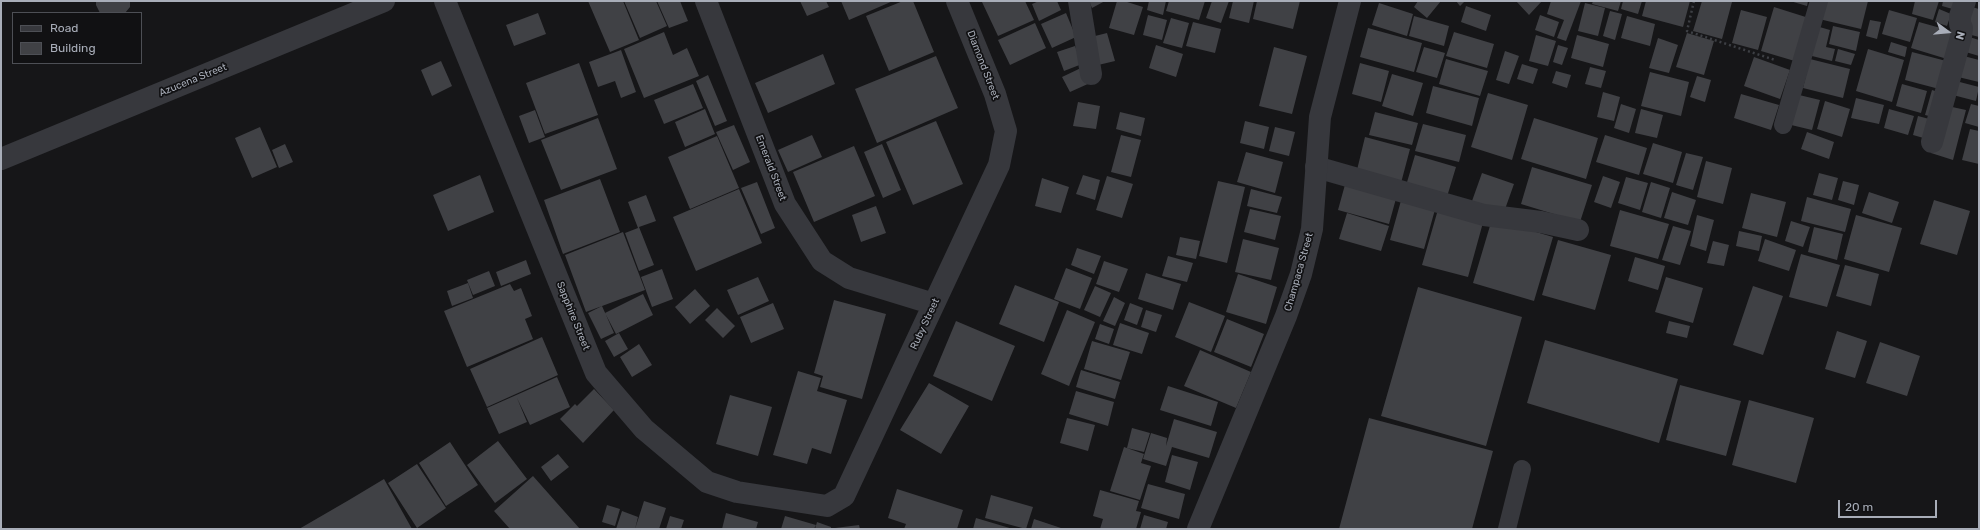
<!DOCTYPE html>
<style>
body{margin:0}
#map{position:relative;width:1980px;height:530px;overflow:hidden;background:#161618;font-family:Rubik,sans-serif}
canvas{display:block}
.frame{position:absolute;inset:0;border:2px solid #a8adb8;pointer-events:none}
.legend{position:absolute;left:12px;top:12px;width:130px;height:52px;box-sizing:border-box;background:#111113;border:1px solid #4d4f55;margin:0;padding:5px 7px;list-style:none;font-size:12px;color:#a8adb8}
.legend li{display:flex;align-items:center;gap:8px;height:20px}
.legend b{width:20px;border:1px solid #4d4f55}
.north{position:absolute;left:1928px;top:12px;width:40px;height:40px;-webkit-text-stroke:3px #111113;paint-order:stroke;rotate:106deg;font-size:11px;font-weight:700;line-height:16px;text-align:center;color:#a8adb8}
.north::after{content:'';display:block;margin:auto;width:14px;height:18px;background:#a8adb8;clip-path:polygon(50% 0,100% 100%,50% 72%,0 100%)}
.scale{position:absolute;left:1838px;top:500px;width:99px;height:18px;box-sizing:border-box;border:2px solid #a8adb8;border-top:0;padding-left:5px;font-size:12px;line-height:14px;white-space:nowrap;color:#a8adb8;-webkit-text-stroke:3px #111113;paint-order:stroke}
</style>
<div id="map">
<canvas width="1980" height="530"></canvas>
<div class="frame"></div>
<ul class="legend">
<li><b style="height:5px;background:#37383d"></b>Road</li>
<li><b style="height:11px;background:#404145"></b>Building</li>
</ul>
<div class="north">N</div>
<div class="scale">20 m</div>
</div>
<script>
const c = document.querySelector('canvas').getContext('2d');
c.lineJoin = 'round';
function fillPath(path, color) {
  c.fillStyle = color;
  c.fill(path, 'evenodd');
}
function shape(rows) {
  const path = new Path2D();
  for (const r of rows) {
    path.moveTo(r[0], r[1]);
    for (let i = 2; i < r.length; i += 2) path.lineTo(r[i], r[i + 1]);
  }
  return path;
}
function stroke(path, color, width, dash) {
  c.strokeStyle = color;
  c.lineWidth = width;
  c.lineCap = dash ? 'butt' : 'round';
  c.setLineDash(dash || []);
  c.stroke(path);
}
function drawText(font, color, halo, rows, align = 'center') {
  c.font = font + ' Rubik,sans-serif';
  c.lineWidth = 3.5;
  c.setLineDash([]);
  c.textBaseline = 'middle';
  c.strokeStyle = halo;
  c.fillStyle = color;
  for (const [text, x, y, turn = 0] of rows) {
    c.save();
    c.translate(x, y);
    c.rotate((+turn || 0) * Math.PI / 180);
    c.textAlign = isNaN(turn) ? turn : align;
    if (halo) c.strokeText(text, 0, 0);
    c.fillText(text, 0, 0);
    c.restore();
  }
}
fillPath(shape([
 [96,1,130,1,130,7,125,13,100,13,96,5],
 [588,1,623,1,639,40,610,52],
 [624,1,656,1,667,26,640,38],
 [657,1,680,1,688,21,669,28],
 [800,1,826,1,829,7,807,16],
 [841,1,893,1,849,20],
 [903,1,913,1,934,52,889,71,866,16],
 [984,1,1025,1,1034,20,998,36,982,2],
 [1039,1,1057,1,1061,10,1039,21,1032,4],
 [1089,1,1105,1,1092,8],
 [1117,1,1124,1,1143,7,1134,35,1109,28],
 [1149,1,1166,1,1163,15,1147,10],
 [1169,1,1205,1,1199,20,1166,11],
 [1212,1,1229,1,1221,23,1206,18],
 [1233,1,1254,1,1249,23,1229,18],
 [1257,1,1300,1,1293,29,1253,19],
 [1418,1,1441,1,1427,18,1414,7],
 [1456,1,1465,1,1460,6],
 [1516,1,1542,1,1529,15],
 [1551,1,1581,1,1566,41,1557,38,1564,20,1547,14],
 [1593,1,1621,1,1618,11,1592,4],
 [1623,1,1642,1,1638,14,1621,9],
 [1646,1,1690,1,1683,27,1642,16],
 [1702,1,1732,2,1722,39,1693,31],
 [1790,1,1808,1,1807,6],
 [1824,1,1868,1,1861,29,1819,19],
 [1915,1,1939,1,1933,20,1912,14],
 [1943,1,1959,1,1956,10,1942,6],
 [1379,3,1413,14,1407,36,1372,25],
 [1585,3,1605,8,1598,36,1578,31],
 [1466,6,1491,15,1486,31,1461,22],
 [1774,7,1812,19,1798,62,1761,51],
 [1972,7,1979,9,1979,37,1964,33],
 [1939,9,1951,14,1947,26,1935,22],
 [1741,10,1767,17,1758,50,1732,43],
 [1889,10,1917,18,1910,42,1882,34],
 [1610,11,1622,14,1615,40,1603,36],
 [538,13,546,34,514,46,506,25],
 [1066,13,1076,37,1052,48,1041,24],
 [1148,15,1167,20,1162,40,1143,35],
 [1540,15,1559,22,1554,37,1535,30],
 [1414,16,1449,26,1444,46,1409,36],
 [1627,16,1655,24,1650,46,1621,38],
 [1171,18,1189,23,1182,48,1163,43],
 [1870,20,1881,22,1877,39,1866,36],
 [1193,22,1221,29,1215,53,1186,46],
 [1919,22,1955,32,1947,59,1911,48],
 [1035,23,1046,48,1010,65,998,40],
 [1816,26,1830,30,1826,47,1835,49,1832,61,1808,55],
 [1833,26,1860,32,1856,51,1829,44],
 [1368,28,1422,43,1414,72,1360,57],
 [664,32,673,55,687,48,699,76,644,98,624,49],
 [1454,32,1494,44,1487,68,1446,56],
 [1107,33,1115,61,1094,66,1087,38],
 [1687,33,1714,41,1704,75,1676,67],
 [1536,35,1556,41,1548,66,1529,61],
 [1577,35,1609,44,1603,67,1571,58],
 [1963,35,1979,40,1979,56,1959,50],
 [1658,38,1678,45,1669,73,1649,68],
 [1891,42,1907,47,1905,57,1888,52],
 [1156,45,1183,54,1176,77,1149,68],
 [1558,45,1568,48,1562,65,1553,62],
 [1075,46,1082,64,1064,71,1057,52],
 [1274,47,1307,56,1292,114,1259,106],
 [1424,47,1445,53,1437,78,1416,72],
 [1838,49,1855,54,1851,65,1835,61],
 [1868,49,1904,60,1892,102,1856,91],
 [621,50,636,92,621,98,615,81,598,87,589,62],
 [1505,51,1519,56,1509,84,1496,80],
 [1912,52,1950,62,1943,90,1905,80],
 [823,54,835,84,768,113,755,83],
 [1960,55,1979,60,1979,82,1954,76],
 [936,56,958,108,877,143,855,89],
 [1754,57,1790,70,1780,99,1744,86],
 [1446,59,1488,71,1480,96,1439,84],
 [1810,59,1850,69,1843,98,1803,88],
 [441,61,452,86,432,96,421,70],
 [579,63,598,115,545,134,526,83],
 [1360,63,1389,71,1381,102,1352,94],
 [1522,64,1538,69,1533,84,1517,79],
 [1083,67,1090,83,1070,92,1062,77],
 [1590,67,1606,71,1601,88,1585,84],
 [1556,71,1571,75,1567,88,1552,83],
 [1650,72,1689,82,1681,116,1641,106],
 [1392,74,1423,83,1413,116,1382,106],
 [708,75,727,121,715,126,696,81],
 [1697,76,1711,80,1705,102,1690,97],
 [1952,80,1979,87,1976,101,1949,94],
 [693,84,703,108,664,124,654,100],
 [1902,84,1927,91,1921,113,1896,106],
 [1433,86,1479,98,1472,126,1426,113],
 [1932,90,1944,94,1937,118,1925,115],
 [1603,92,1620,97,1614,121,1597,117],
 [1488,93,1528,105,1512,160,1471,147],
 [1741,94,1779,105,1771,130,1734,118],
 [1795,94,1820,100,1812,130,1787,124],
 [1856,98,1884,105,1879,124,1851,118],
 [1825,101,1850,109,1842,137,1817,129],
 [1078,102,1100,106,1096,129,1073,126],
 [1621,104,1636,109,1629,133,1614,128],
 [1971,104,1979,106,1979,127,1965,123],
 [1943,105,1966,110,1953,160,1931,153],
 [705,109,715,134,685,147,675,122],
 [1641,109,1663,115,1657,138,1635,133],
 [1889,109,1914,116,1908,135,1884,128],
 [535,110,545,137,529,143,519,116],
 [1120,112,1145,118,1141,136,1116,129],
 [1375,112,1418,123,1412,145,1369,135],
 [1918,116,1933,120,1927,139,1913,135],
 [598,118,617,169,561,190,541,140],
 [1534,118,1598,138,1586,179,1521,159],
 [936,121,963,184,913,205,886,142],
 [1245,121,1269,127,1264,149,1240,143],
 [1423,124,1466,135,1459,162,1415,151],
 [734,125,750,162,733,170,716,132],
 [260,127,277,167,252,178,235,138],
 [1275,127,1295,132,1289,156,1269,151],
 [1970,129,1979,131,1979,164,1962,160],
 [1807,132,1834,142,1829,159,1801,149],
 [812,135,822,157,788,172,778,150],
 [1121,135,1141,140,1131,177,1111,172],
 [1605,135,1647,148,1639,175,1596,162],
 [717,136,739,188,690,209,668,157],
 [1365,137,1410,149,1401,183,1357,170],
 [1653,143,1682,152,1673,183,1643,174],
 [285,144,293,162,279,168,272,150],
 [882,144,901,190,883,198,864,152],
 [854,146,875,196,814,222,793,172],
 [1246,152,1283,162,1275,193,1237,182],
 [1686,153,1703,157,1693,190,1676,185],
 [1415,155,1456,167,1446,200,1405,189],
 [1706,161,1732,168,1723,204,1697,197],
 [1532,167,1592,185,1580,222,1521,204],
 [1482,173,1514,184,1504,212,1472,201],
 [1819,173,1838,178,1832,200,1813,195],
 [480,175,494,212,448,231,433,195],
 [1083,175,1100,180,1095,200,1076,194],
 [1107,176,1133,184,1122,218,1096,210],
 [1603,176,1620,182,1611,208,1594,202],
 [1626,177,1648,183,1640,210,1618,203],
 [1042,178,1069,187,1061,213,1035,206],
 [600,179,620,232,563,254,544,200],
 [1218,181,1245,187,1227,263,1199,256],
 [1346,181,1397,195,1389,224,1338,210],
 [1843,181,1859,185,1854,205,1838,200],
 [757,182,775,228,761,234,741,188],
 [1651,182,1670,188,1661,218,1642,212],
 [739,189,762,243,696,271,673,217],
 [1251,189,1282,197,1277,213,1247,206],
 [1672,192,1696,200,1688,225,1664,218],
 [1869,192,1899,202,1892,223,1862,213],
 [1751,193,1786,202,1777,237,1742,228],
 [646,195,656,221,639,227,654,265,639,271,625,233,638,228,628,202],
 [1402,197,1436,206,1424,249,1390,240],
 [1807,197,1851,209,1845,232,1801,221],
 [1934,200,1970,211,1957,255,1920,244],
 [876,206,886,233,861,242,852,215],
 [1439,206,1484,219,1468,277,1422,265],
 [1250,209,1281,216,1275,240,1244,232],
 [1620,210,1669,224,1658,259,1610,246],
 [1347,213,1389,226,1381,251,1339,239],
 [1697,215,1714,220,1706,251,1690,246],
 [1856,215,1902,228,1889,272,1844,259],
 [1492,219,1553,237,1534,301,1473,283],
 [1791,221,1810,227,1803,247,1785,241],
 [1673,226,1691,231,1680,265,1662,260],
 [1814,227,1843,234,1837,260,1808,252],
 [1739,231,1762,236,1759,251,1736,246],
 [623,232,645,290,586,312,565,255],
 [1180,237,1200,241,1196,259,1176,255],
 [1243,239,1279,248,1271,280,1235,272],
 [1765,239,1796,250,1789,271,1758,261],
 [1558,240,1611,255,1595,310,1542,295],
 [1713,241,1729,245,1724,266,1707,263],
 [1077,248,1101,256,1094,274,1071,265],
 [1801,254,1840,265,1827,307,1789,297],
 [1168,256,1193,263,1187,282,1162,276],
 [1635,257,1665,266,1658,290,1628,281],
 [526,260,531,274,501,286,496,272],
 [1104,261,1128,269,1119,292,1096,284],
 [1845,265,1879,274,1871,306,1836,296],
 [1066,268,1092,278,1080,309,1054,299],
 [662,269,673,299,652,307,641,277],
 [489,271,495,286,473,295,467,280],
 [1146,273,1181,284,1173,310,1138,299],
 [1238,274,1277,287,1266,324,1226,312],
 [758,277,769,301,738,315,727,290],
 [1666,277,1703,288,1693,323,1655,312],
 [468,283,473,298,452,306,447,291],
 [510,284,514,291,521,288,532,316,525,319,533,339,467,367,444,311],
 [1015,285,1059,302,1044,342,999,324],
 [1095,286,1111,293,1100,317,1084,310],
 [1753,286,1783,296,1763,355,1733,345],
 [1418,287,1522,317,1486,446,1381,416],
 [695,289,710,306,690,324,675,307],
 [643,294,653,315,616,334,605,313],
 [1114,297,1125,303,1115,326,1103,321],
 [834,300,886,314,862,399,820,387,823,376,814,373],
 [1189,302,1225,316,1211,352,1175,337],
 [773,303,784,329,751,343,740,317],
 [1130,303,1143,308,1137,325,1124,320],
 [602,306,614,333,601,339,588,313],
 [717,308,735,326,723,338,705,320],
 [1067,310,1095,322,1069,386,1041,374],
 [1146,310,1162,315,1156,332,1141,327],
 [1227,319,1264,334,1251,367,1214,352],
 [956,321,1015,346,992,401,933,376],
 [1669,321,1690,326,1687,338,1666,333],
 [1120,323,1149,333,1142,354,1113,345],
 [1100,324,1114,329,1109,344,1095,339],
 [1837,331,1867,341,1855,378,1825,369],
 [619,333,628,349,614,357,605,341],
 [542,337,558,375,487,407,470,369],
 [1545,340,1678,379,1659,443,1527,403],
 [1092,341,1130,352,1121,380,1084,369],
 [1880,342,1920,356,1907,396,1866,383],
 [639,344,652,365,632,377,620,357],
 [1200,350,1251,372,1236,408,1184,386],
 [1081,370,1120,382,1115,399,1076,387],
 [798,371,821,378,817,391,847,400,831,454,812,448,807,464,773,455],
 [557,377,570,407,530,425,517,398,527,422,499,434,487,408],
 [929,383,969,406,941,454,900,430],
 [1680,385,1741,401,1726,456,1666,440],
 [1168,386,1218,402,1211,426,1160,410],
 [594,389,614,410,583,443,560,419,575,404,586,415,577,406],
 [1076,391,1114,402,1108,426,1069,414],
 [730,395,772,407,758,456,716,444],
 [1749,400,1814,418,1796,483,1732,465],
 [1067,418,1095,425,1088,451,1060,443],
 [1369,418,1493,451,1472,529,1339,529],
 [1174,419,1217,432,1209,458,1172,447,1166,466,1143,459,1151,433,1167,438,1166,446],
 [1132,428,1150,433,1144,452,1127,448],
 [498,441,527,479,495,503,467,465],
 [450,442,478,485,446,506,419,463],
 [1124,447,1144,454,1141,463,1151,466,1140,500,1110,491],
 [558,454,569,467,551,481,541,467],
 [1172,455,1198,462,1190,490,1165,482],
 [417,464,446,508,417,528,388,483],
 [533,476,556,502,580,529,510,529,494,511],
 [384,479,412,529,299,529,349,500],
 [1148,484,1185,494,1179,519,1141,508],
 [897,489,963,510,957,529,904,529,906,524,888,518],
 [1100,490,1139,501,1136,511,1141,512,1136,529,1100,529,1103,519,1093,516],
 [991,495,1033,507,1026,529,985,518],
 [644,501,666,508,659,529,635,529],
 [607,505,620,509,615,526,602,522],
 [622,511,638,517,635,529,616,529],
 [726,513,758,522,756,529,722,529],
 [1144,515,1168,522,1166,529,1140,529],
 [670,516,684,520,681,529,666,529],
 [785,516,816,525,814,529,781,529],
 [976,518,1013,529,973,529],
 [1034,519,1064,529,1031,529],
 [817,522,831,527,831,529,815,529],
 [859,525,860,529,835,529,835,528]
]), '#404145');
stroke(shape([
 [1694,1,1687,31,1775,60]
]), '#3d3f44', 2.5, [2, 3]);
stroke(shape([
 [1783,125,1819,1],
 [1507,529,1522,469]
]), '#37383d', 18);
stroke(shape([
 [445,1,596,373,644,429,707,482,737,492,827,506,844,496,999,165,1006,131,995,94,957,1],
 [706,1,785,204,822,261,849,278,934,304],
 [1079,1,1091,74],
 [1932,142,1961,37,1962,28,1960,24,1960,16,1965,1],
 [1316,167,1484,215,1541,222,1578,230]
]), '#37383d', 22);
stroke(shape([
 [1,159,384,1],
 [1198,529,1286,316,1301,274,1312,229,1320,117,1350,1]
]), '#37383d', 22);
drawText('10px', '#a8adb8', '#111113', [
 ["Diamond Street",983,65,69],
 ["Azucena Street",193,80,-22],
 ["Emerald Street",771,168,69],
 ["Champaca Street",1299,272,-74],
 ["Sapphire Street",573,316,68],
 ["Ruby Street",925,324,-65]
]);
</script>
